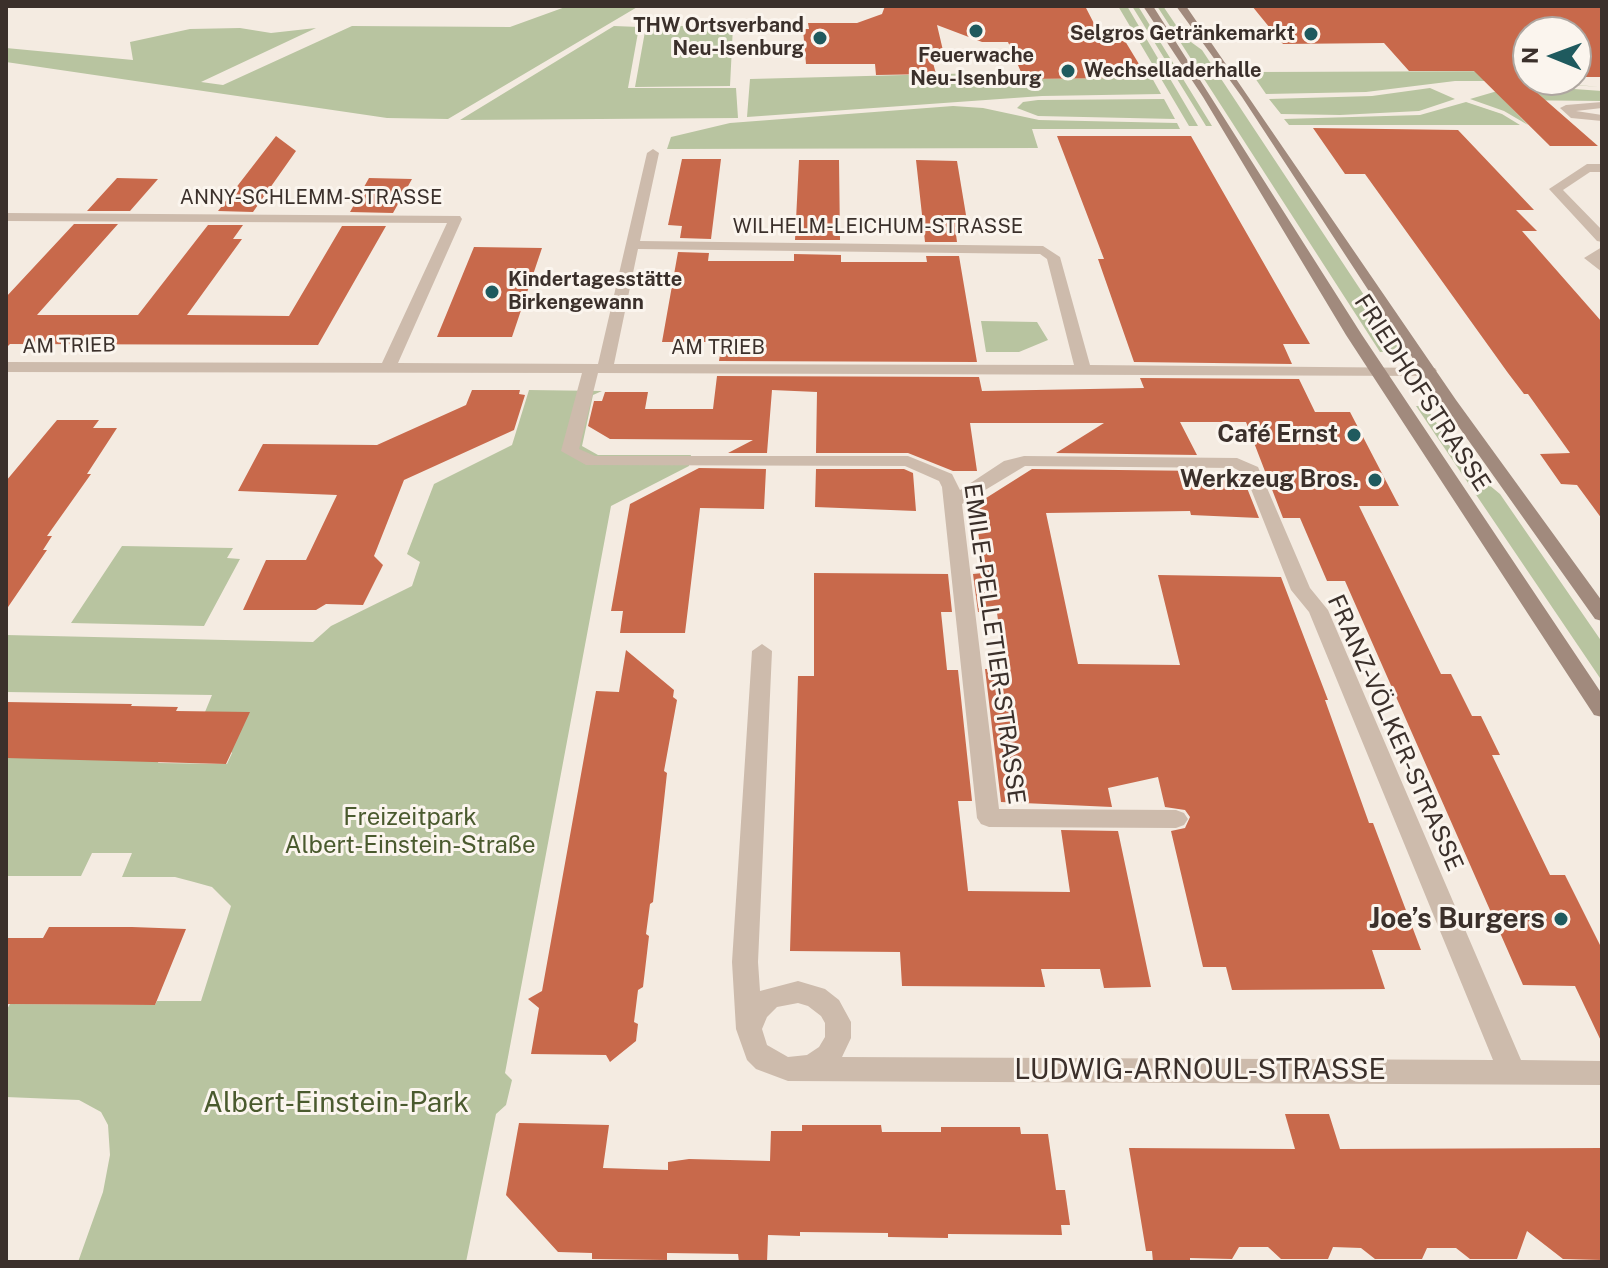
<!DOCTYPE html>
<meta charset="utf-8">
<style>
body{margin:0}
#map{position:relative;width:1608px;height:1268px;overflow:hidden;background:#f4ebe1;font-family:"Public Sans",sans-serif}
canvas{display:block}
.frame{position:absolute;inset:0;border:8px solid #3b302b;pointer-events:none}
.north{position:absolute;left:1512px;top:16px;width:80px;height:80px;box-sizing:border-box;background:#fbf5ee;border:2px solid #aea6a0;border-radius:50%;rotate:271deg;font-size:22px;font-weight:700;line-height:32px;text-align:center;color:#3b302b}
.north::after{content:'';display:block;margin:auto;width:28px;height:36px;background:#1f5a5e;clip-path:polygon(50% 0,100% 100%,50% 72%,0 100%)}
</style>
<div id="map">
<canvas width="1608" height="1268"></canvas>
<div class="frame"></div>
<div class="north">N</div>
</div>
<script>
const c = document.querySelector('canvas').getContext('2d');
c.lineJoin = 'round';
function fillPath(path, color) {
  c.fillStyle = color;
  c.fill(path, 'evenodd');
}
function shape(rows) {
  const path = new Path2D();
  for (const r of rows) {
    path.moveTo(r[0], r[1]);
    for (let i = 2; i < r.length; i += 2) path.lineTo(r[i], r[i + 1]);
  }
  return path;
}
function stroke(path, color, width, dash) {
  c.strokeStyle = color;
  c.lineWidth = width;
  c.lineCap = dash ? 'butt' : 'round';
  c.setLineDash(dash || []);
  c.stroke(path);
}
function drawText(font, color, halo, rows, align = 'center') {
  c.font = font + ' "Public Sans",sans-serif';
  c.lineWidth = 6;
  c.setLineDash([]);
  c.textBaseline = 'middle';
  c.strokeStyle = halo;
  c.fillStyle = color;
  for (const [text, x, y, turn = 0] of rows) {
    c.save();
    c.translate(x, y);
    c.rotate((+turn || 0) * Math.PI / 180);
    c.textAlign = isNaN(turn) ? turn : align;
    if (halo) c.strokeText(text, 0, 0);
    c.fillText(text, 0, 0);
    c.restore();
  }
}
fillPath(shape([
 [568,6,639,6,448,119,387,118,6,62,6,48,133,60,130,42,190,29,240,28,271,33,316,28,201,82,223,85,352,26,510,27],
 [1118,6,1127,6,1198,126,1189,126],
 [1132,6,1138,6,1212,126,1206,126],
 [1157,6,1163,6,1184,37,1202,50,1401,351,1380,352],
 [614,26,639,27,628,88,736,88,738,118,460,120],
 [646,26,733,26,730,86,635,87],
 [1114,69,1147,69,1161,94,1042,96,747,117,750,79,1021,72,1024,79,1118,78],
 [1528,71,1528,80,1599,87,1526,81,1455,81,1366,92,1266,94,1255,78,1262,78,1258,72],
 [1518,85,1602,91,1602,101,1504,100,1528,125,1504,111,1470,99],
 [1430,88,1455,99,1419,111,1340,115,1281,114,1269,99,1372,96],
 [1164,99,1175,119,1038,116,1017,108,1023,102,1038,100],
 [1466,102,1502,114,1520,125,1289,125,1284,119,1420,115],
 [953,106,983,108,1039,120,1177,123,1180,129,1032,129,1038,148,667,149,671,137,730,123],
 [981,321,1037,322,1048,340,1019,352,986,352],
 [529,390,602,391,593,395,582,446,598,455,691,455,689,466,611,506,505,1073,512,1080,506,1105,496,1114,466,1262,78,1262,103,1192,110,1155,108,1125,101,1112,79,1100,6,1097,6,1011,10,1004,155,1005,157,1001,201,1001,231,906,212,887,194,882,175,877,122,877,132,853,92,853,81,876,6,876,6,758,161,755,158,763,227,764,232,753,205,712,212,695,6,692,6,635,313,642,331,626,412,586,420,562,407,554,434,484,512,445],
 [1416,406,1425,406,1465,465,1500,494,1602,642,1602,681],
 [122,546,233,548,227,558,240,559,204,626,71,623]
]), '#b8c4a0');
fillPath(shape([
 [885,6,1085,6,1103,41,1125,41,1142,69,1114,69,1119,78,1024,79,1008,42,982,42,937,25,945,59,932,59,936,74,876,75,875,64,806,64,803,29,809,29,808,23,857,23,882,14],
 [1252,6,1602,6,1602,77,1576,77,1576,32,1528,32,1528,77,1519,77,1598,146,1550,146,1474,71,1409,71,1384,43,1283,44],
 [1313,128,1458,130,1534,210,1516,210,1537,231,1522,231,1602,322,1602,519,1577,485,1561,484,1540,454,1570,453,1528,394,1524,394,1508,373,1365,174,1345,174],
 [276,136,296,151,253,212,218,211],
 [1057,136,1191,136,1310,344,1283,344,1292,364,1134,362,1098,259,1104,259],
 [682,159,721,159,711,239,680,238,682,226,668,225],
 [799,160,839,160,840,240,795,240],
 [916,160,957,161,968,227,955,227,957,242,925,242],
 [117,178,158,179,130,211,87,211],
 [369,178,412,179,393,213,350,212],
 [74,224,118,224,37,315,138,315,208,225,243,225,233,239,242,239,187,315,289,316,342,226,386,226,318,345,10,344,6,348,6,297],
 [474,247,542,248,512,337,437,337],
 [678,252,709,253,708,261,794,261,794,254,841,255,841,262,927,262,926,256,959,256,977,362,719,361,722,342,662,342],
 [717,376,979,377,982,391,1144,388,1140,378,1299,379,1315,412,1350,412,1399,506,1359,506,1441,674,1451,674,1472,716,1481,716,1500,755,1492,755,1550,875,1565,875,1602,949,1602,1043,1575,986,1523,985,1345,581,1327,581,1300,518,1283,518,1246,422,1180,422,1197,455,1056,453,1104,423,970,423,977,471,953,471,908,453,816,453,817,392,772,390,767,453,728,453,753,440,610,439,588,426,594,401,602,401,605,392,648,392,645,409,713,409],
 [472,390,520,390,519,394,525,395,514,430,404,480,374,556,383,565,363,605,326,604,316,610,243,610,266,560,306,560,337,495,238,491,263,444,377,445,466,405],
 [57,420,99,420,93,428,117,428,87,474,91,474,47,536,52,536,43,550,47,550,6,610,6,481],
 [699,468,766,469,764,509,700,508,685,633,620,633,623,611,611,611,630,504],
 [816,469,904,469,913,473,916,511,815,507],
 [1032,469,1205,471,1209,478,1243,478,1259,518,1191,515,1190,511,1046,513,1078,664,1180,665,1158,575,1281,577,1328,700,1325,700,1369,823,1373,823,1421,950,1372,950,1385,989,1232,990,1226,967,1203,967,1171,831,1185,828,1190,817,1185,810,1165,807,1158,777,1108,788,1112,807,1001,802,985,669,1005,669,997,613,978,612,973,574,983,573,975,505],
 [814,573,948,574,952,612,941,612,947,670,958,670,972,801,958,801,968,891,1070,892,1061,830,1118,831,1151,987,1104,988,1100,969,1041,969,1045,987,902,986,900,952,790,951,798,676,814,676],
 [626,650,674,690,673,697,677,700,664,771,667,773,653,902,650,904,646,934,649,936,643,987,638,990,634,1022,638,1024,636,1041,610,1062,606,1055,531,1054,539,1008,528,999,542,991,596,691,619,692],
 [6,702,132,704,131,706,178,707,176,711,250,712,226,764,6,758],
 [49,927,132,927,186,929,155,1005,6,1004,6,938,43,938],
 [1285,1114,1329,1114,1340,1149,1602,1148,1602,1260,1563,1259,1527,1231,1517,1259,1470,1259,1456,1248,1427,1248,1422,1259,1375,1259,1361,1248,1333,1247,1328,1259,1281,1259,1268,1247,1239,1247,1232,1259,1190,1258,1190,1262,1153,1262,1152,1251,1146,1251,1129,1148,1295,1149],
 [519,1123,609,1125,603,1168,668,1170,668,1162,689,1159,770,1161,771,1131,802,1131,802,1125,881,1125,882,1132,941,1132,941,1127,1020,1127,1021,1134,1048,1134,1056,1190,1065,1190,1070,1225,1061,1225,1062,1235,948,1234,948,1238,888,1237,888,1233,800,1232,800,1236,768,1235,767,1262,739,1262,738,1254,667,1253,667,1260,592,1259,592,1253,558,1252,506,1195]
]), '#c8694b');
fillPath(shape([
 [1602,102,1602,108,1576,111,1602,115,1602,121,1571,118,1560,108,1566,105,1602,102],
 [653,149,659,153,640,241,1043,246,1060,257,1090,365,1435,368,1437,371,1429,376,598,373,579,449,595,456,908,456,952,474,960,490,1004,461,1024,456,1237,458,1258,467,1310,588,1328,610,1521,1060,1602,1061,1602,1085,788,1081,756,1069,747,1060,736,1029,732,962,752,651,762,644,772,651,758,962,760,991,798,981,825,989,839,1000,851,1022,851,1038,842,1057,1493,1060,1309,612,1291,590,1245,474,1234,468,1025,466,962,504,999,809,1176,810,1184,813,1188,819,1184,825,1176,828,989,827,981,824,977,818,942,487,939,481,905,466,586,465,561,451,582,373,6,372,6,362,382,363,447,223,6,221,6,213,460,216,462,219,398,363,598,364,647,153,653,149],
 [638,249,1040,254,1047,259,1074,365,614,364,638,249],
 [798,1003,808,1006,821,1016,825,1023,825,1037,819,1047,807,1055,788,1057,767,1045,762,1029,767,1017,777,1007,798,1003],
 [1587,164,1602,164,1602,172,1590,172,1563,190,1602,230,1602,242,1597,241,1549,189,1587,164],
 [1602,247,1600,258,1602,272,1584,258,1602,247]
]), '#cdbbac');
fillPath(shape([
 [1143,6,1153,6,1362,335,1602,694,1602,717,1594,715,1346,335,1203,97,1143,6],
 [1176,6,1186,6,1456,400,1602,601,1602,621,1595,619,1444,406,1242,97,1176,6]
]), '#a18a7d');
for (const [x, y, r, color] of [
 [976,31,8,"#1f5a5e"],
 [1311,34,8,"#1f5a5e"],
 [820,38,8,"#1f5a5e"],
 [1068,71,8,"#1f5a5e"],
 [492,292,8,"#1f5a5e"],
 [1354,435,8,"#1f5a5e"],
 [1375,480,8,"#1f5a5e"],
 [1561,919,8,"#1f5a5e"]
]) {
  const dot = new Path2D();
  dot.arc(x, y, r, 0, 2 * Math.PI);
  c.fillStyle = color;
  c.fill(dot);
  stroke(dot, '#fbf5ee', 3);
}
drawText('bold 20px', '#3b302b', '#fbf5ee', [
 ["THW Ortsverband",804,26],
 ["Neu-Isenburg",804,49],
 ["Selgros Getränkemarkt",1295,34],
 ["Feuerwache",976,56,"center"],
 ["Neu-Isenburg",976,79,"center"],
 ["Wechselladerhalle",1084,71,"left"],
 ["Kindertagesstätte",508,280,"left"],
 ["Birkengewann",508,303,"left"]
], 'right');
drawText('20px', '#3b302b', '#fbf5ee', [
 ["ANNY-SCHLEMM-STRASSE",311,198],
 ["WILHELM-LEICHUM-STRASSE",878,227],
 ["AM TRIEB",69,346,-1],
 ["AM TRIEB",718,348]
]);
drawText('24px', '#3b302b', '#fbf5ee', [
 ["FRIEDHOFSTRASSE",1422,393,57],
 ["EMILE-PELLETIER-STRASSE",994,644,82],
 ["FRANZ-VÖLKER-STRASSE",1395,733,66]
]);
drawText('bold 24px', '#3b302b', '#fbf5ee', [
 ["Café Ernst",1338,435],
 ["Werkzeug Bros.",1359,480]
], 'right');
drawText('24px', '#4a5a2e', '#fbf5ee', [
 ["Freizeitpark",410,818],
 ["Albert-Einstein-Straße",410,846]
]);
drawText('bold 28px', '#3b302b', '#fbf5ee', [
 ["Joe’s Burgers",1545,919]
], 'right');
drawText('28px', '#3b302b', '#fbf5ee', [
 ["LUDWIG-ARNOUL-STRASSE",1200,1070]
]);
drawText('28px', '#4a5a2e', '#fbf5ee', [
 ["Albert-Einstein-Park",336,1103]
]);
</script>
